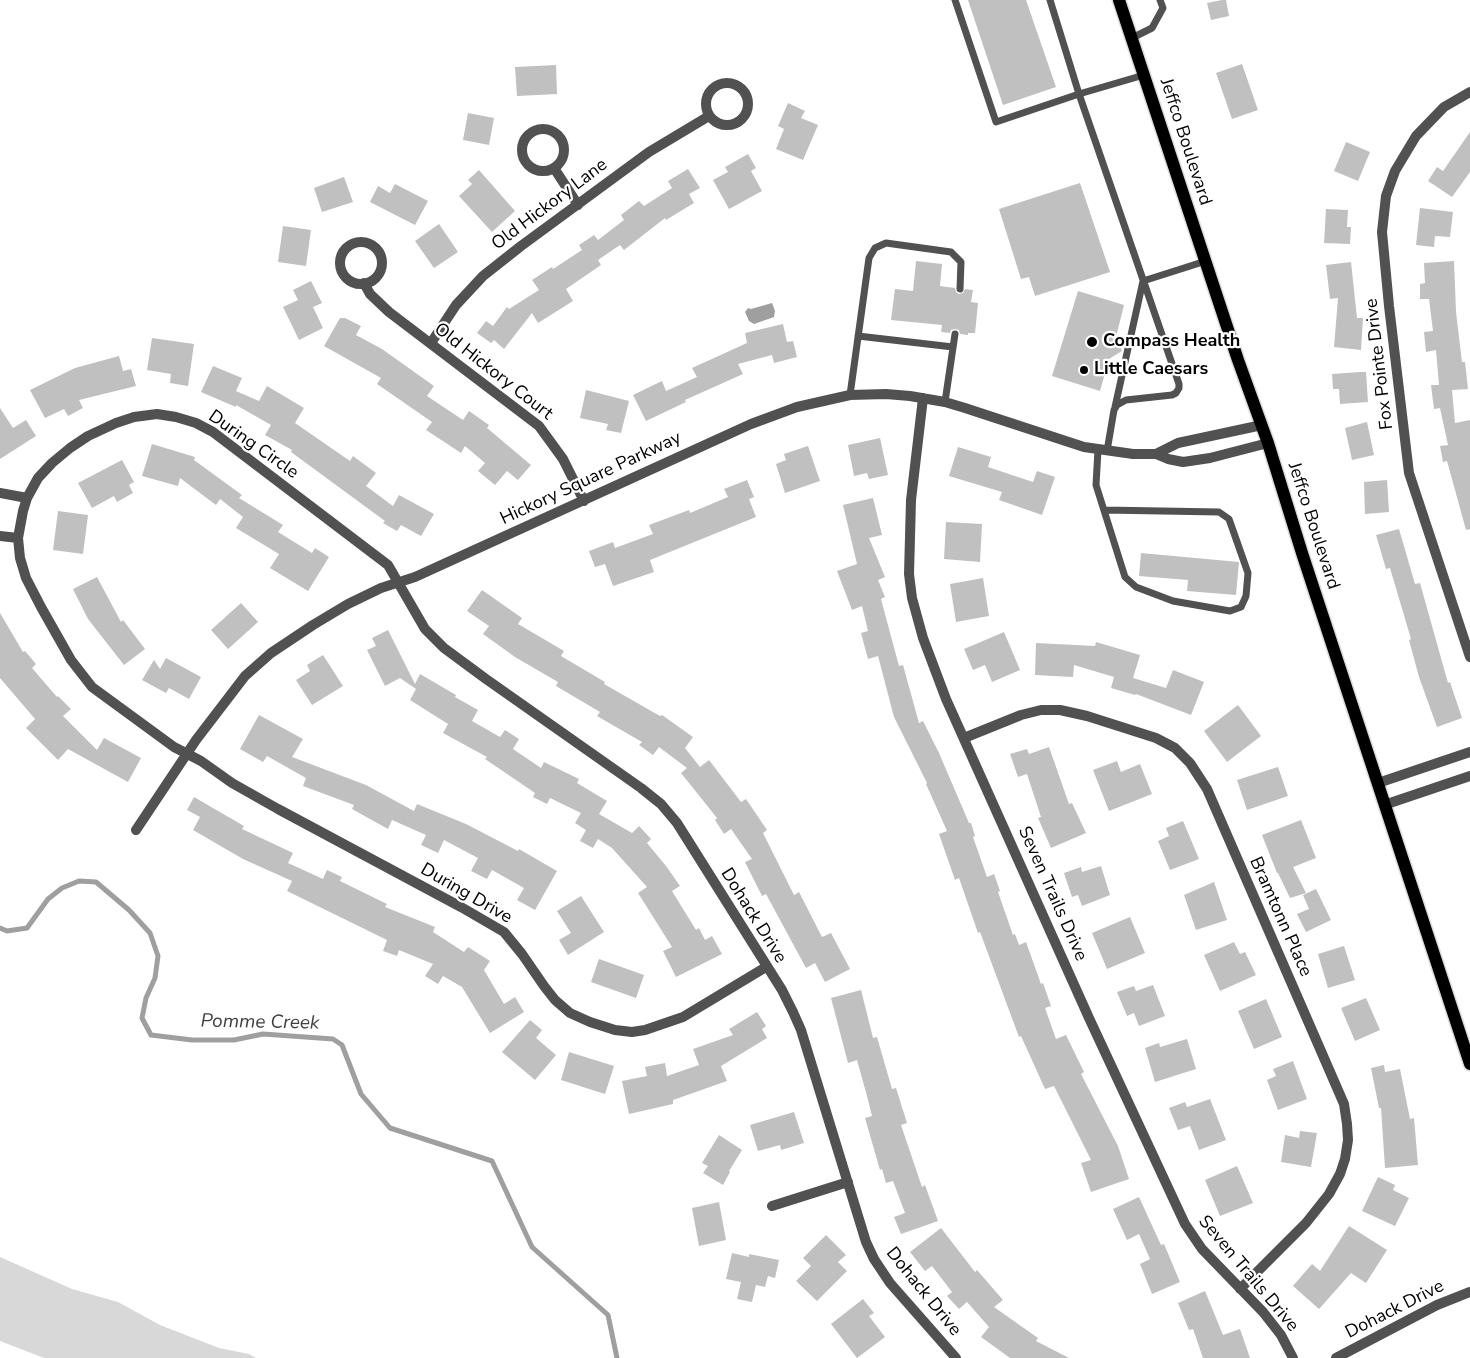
<!DOCTYPE html>
<style>
body{margin:0}
canvas{display:block;background:#fff}
</style>
<canvas width="1470" height="1358"></canvas>
<script>
const c = document.querySelector('canvas').getContext('2d');
c.lineJoin = 'round';
function fillPath(path, color) {
  c.fillStyle = color;
  c.fill(path, 'evenodd');
}
function shape(rows) {
  const path = new Path2D();
  for (const r of rows) {
    if (r.length === 3) {
      path.moveTo(r[0] + r[2], r[1]);
      path.arc(r[0], r[1], r[2], 0, 2 * Math.PI);
      continue;
    }
    path.moveTo(r[0], r[1]);
    for (let i = 2; i < r.length; i += 2) path.lineTo(r[i], r[i + 1]);
  }
  return path;
}
function stroke(path, color, width, dash) {
  c.strokeStyle = color;
  c.lineWidth = width;
  c.lineCap = dash ? 'butt' : 'round';
  c.setLineDash(dash || []);
  c.stroke(path);
}
function drawText(font, color, halo, rows, align = 'center') {
  c.font = font + ' "Nunito Sans",sans-serif';
  c.lineWidth = 4.5;
  c.setLineDash([]);
  c.textBaseline = 'middle';
  c.strokeStyle = halo;
  c.fillStyle = color;
  for (const [text, x, y, turn = 0] of rows) {
    c.save();
    c.translate(x, y);
    c.rotate((+turn || 0) * Math.PI / 180);
    c.textAlign = isNaN(turn) ? turn : align;
    if (halo) c.strokeText(text, 0, 0);
    c.fillText(text, 0, 0);
    c.restore();
  }
}
fillPath(shape([
 [0,1257,72,1289,118,1302,160,1325,219,1348,249,1354,256,1358,44,1358,0,1341]
]), '#d8d8d8');
fillPath(shape([
 [772,303,775,311,774,317,754,324,749,321,745,312,748,308,751,309]
]), '#9f9f9f');
stroke(shape([
 [0,928,7,931,27,928,48,899,62,888,79,881,96,882,129,910,150,933,158,956,155,978,146,998,142,1018,151,1035,192,1040,234,1040,263,1034,333,1039,342,1045,361,1094,390,1128,492,1161,532,1247,608,1315,617,1358]
]), '#9f9f9f', 5);
fillPath(shape([
 [968,0,1026,0,1056,87,1003,105],
 [1222,0,1226,0,1229,16,1211,20,1207,3],
 [1242,64,1258,110,1232,119,1216,73],
 [556,65,557,94,517,96,515,67],
 [788,103,805,111,801,118,818,125,803,160,776,149,784,129,778,126],
 [468,113,494,118,489,145,463,140],
 [1470,132,1470,172,1452,197,1428,181,1437,167,1443,171],
 [1346,142,1370,152,1358,181,1334,171],
 [748,154,756,168,751,171,762,191,729,209,713,180,728,172,725,167],
 [688,169,700,188,689,194,694,203,666,220,665,218,624,250,620,245,598,260,601,265,566,289,573,301,538,323,532,313,504,349,494,340,491,343,477,333,486,321,493,326,507,307,509,309,539,290,532,280,552,267,553,269,582,250,579,245,594,235,598,240,624,220,621,215,639,201,644,206,672,188,668,181],
 [479,170,515,211,492,232,459,196,472,184,468,180],
 [344,177,353,202,322,212,314,188],
 [1080,183,1110,272,1035,296,1029,277,1021,279,999,209],
 [395,184,428,201,415,225,370,202,378,186,390,193],
 [1420,208,1453,212,1450,237,1435,236,1434,247,1416,245],
 [1326,209,1348,210,1347,227,1351,227,1350,244,1324,243],
 [439,224,458,252,434,268,415,241],
 [283,226,311,230,306,266,278,262],
 [916,261,942,264,940,286,955,288,956,292,959,294,963,293,965,289,973,290,971,302,978,303,975,333,968,333,968,335,960,334,959,330,955,329,951,330,950,333,941,332,942,325,891,320,895,289,913,291],
 [1454,261,1456,312,1462,362,1465,362,1468,389,1452,390,1455,423,1470,420,1470,529,1466,530,1447,461,1443,462,1440,446,1448,445,1440,408,1434,409,1431,385,1439,385,1436,350,1426,352,1424,332,1433,331,1429,299,1420,299,1420,284,1425,283,1424,263],
 [1351,262,1357,318,1363,318,1361,350,1334,347,1338,298,1330,299,1326,265],
 [311,281,322,303,313,307,323,328,299,340,283,307,298,300,293,290],
 [1078,291,1124,305,1116,337,1122,351,1109,359,1100,391,1052,376],
 [340,318,345,318,361,326,356,335,382,349,434,386,427,396,463,420,469,411,489,425,487,428,531,465,518,480,507,471,495,485,478,471,485,463,465,446,461,453,426,430,432,422,377,384,381,378,324,346],
 [783,324,787,342,793,341,797,357,774,363,772,355,738,364,743,374,685,400,686,402,646,421,633,395,662,381,666,391,697,377,692,368,747,343,745,333],
 [152,338,194,344,188,386,170,383,171,374,147,370],
 [119,356,123,371,131,369,136,386,79,400,83,408,68,416,64,409,45,418,30,390,75,368],
 [213,366,242,378,236,391,259,401,267,386,304,408,295,423,350,461,353,456,376,473,366,486,393,506,399,495,434,514,421,536,401,525,397,531,383,523,385,521,291,452,292,450,265,435,271,425,236,405,236,407,201,392],
 [1360,372,1366,372,1368,402,1340,404,1339,389,1333,389,1332,374],
 [586,390,629,401,621,433,606,430,608,424,580,418],
 [0,408,13,428,26,420,36,436,0,459],
 [1367,422,1374,455,1352,460,1345,428],
 [880,438,888,475,869,479,867,473,854,476,848,445],
 [152,444,195,457,194,460,242,495,239,498,283,525,278,532,312,553,315,548,329,557,308,591,270,568,279,554,236,528,243,517,220,499,216,505,180,478,178,486,142,476],
 [808,446,820,481,785,493,776,464,786,460,784,454],
 [958,447,991,457,988,467,1033,482,1037,471,1055,477,1042,515,999,500,1002,492,949,476],
 [122,460,134,482,129,485,133,493,117,502,114,496,92,508,78,483],
 [747,480,754,497,749,499,756,517,650,560,654,572,613,586,605,564,595,567,589,551,613,542,615,548,653,534,649,525,689,510,690,513,728,497,724,489],
 [1387,480,1389,512,1365,514,1364,482],
 [873,498,882,535,869,538,885,577,878,580,885,597,881,599,899,666,903,665,919,723,923,721,939,753,969,823,971,823,975,836,973,837,987,877,994,874,1000,891,998,892,1013,935,1015,934,1019,945,1026,942,1041,984,1043,983,1051,1006,1045,1008,1056,1039,1066,1035,1084,1072,1081,1074,1118,1146,1129,1179,1091,1192,1081,1163,1091,1160,1054,1086,1045,1089,1021,1036,1019,1037,980,932,978,933,959,878,955,880,939,834,947,831,926,784,927,783,894,717,878,656,868,659,861,633,868,631,862,606,852,610,837,571,857,564,843,505],
 [58,511,88,515,83,554,53,550],
 [946,522,982,524,980,562,944,559],
 [1399,529,1415,584,1420,583,1448,683,1450,682,1462,718,1437,727,1419,677,1409,640,1411,639,1390,568,1386,569,1376,535],
 [1141,553,1239,562,1236,595,1187,591,1188,580,1139,576],
 [97,577,121,622,123,620,145,649,124,665,88,619,73,589],
 [983,578,989,616,956,622,950,584],
 [482,590,522,618,518,624,564,651,561,656,605,682,604,684,660,716,662,715,693,737,685,748,700,767,709,760,741,802,746,799,767,830,763,833,794,895,799,892,822,937,831,933,850,969,825,982,815,963,806,968,766,894,762,896,745,862,752,859,731,829,724,834,715,820,717,818,681,773,687,768,659,747,653,755,639,745,642,742,597,716,600,712,556,686,558,682,515,657,483,634,489,626,467,611],
 [241,603,258,622,228,649,211,630],
 [0,613,23,652,25,651,36,664,32,668,57,697,58,696,71,709,63,716,97,750,104,738,141,758,128,782,68,749,58,760,26,728,35,719,0,678],
 [388,630,415,684,420,674,456,695,455,697,478,710,472,721,500,737,505,730,519,739,513,749,541,768,544,762,579,779,577,783,607,801,599,814,632,833,639,826,651,839,647,843,666,866,680,886,672,891,696,930,699,928,705,940,712,936,722,954,676,977,663,951,672,947,638,893,647,887,612,848,598,839,593,848,580,841,586,830,575,823,581,813,550,798,547,804,533,797,535,793,485,759,487,757,443,733,448,724,410,700,416,689,400,678,385,686,367,650,376,646,372,638],
 [1004,632,1020,670,992,682,985,665,973,670,964,649],
 [1096,642,1140,655,1133,678,1166,688,1173,670,1204,682,1191,715,1136,694,1135,695,1111,688,1114,677,1074,665,1073,677,1035,675,1036,643,1095,646],
 [323,655,343,686,312,705,296,680,310,671,307,665],
 [166,658,201,677,189,699,169,688,166,693,142,680,154,660,160,669],
 [1238,705,1261,736,1227,762,1204,731],
 [259,715,303,739,292,757,366,785,414,811,417,804,466,824,518,851,519,849,557,871,535,910,517,900,524,888,492,870,487,879,471,871,478,858,444,840,438,853,421,845,426,835,392,820,388,829,352,809,354,805,303,786,306,778,267,756,263,762,240,749],
 [1049,747,1069,804,1072,803,1086,833,1051,848,1038,818,1041,817,1027,774,1018,777,1010,754,1027,749,1029,754],
 [1117,761,1121,772,1140,764,1152,794,1109,811,1093,770],
 [1278,767,1288,796,1247,810,1237,780],
 [194,797,244,826,242,829,293,853,288,863,323,879,327,870,342,877,340,881,387,904,385,907,435,927,433,932,464,952,468,947,490,961,484,970,504,1004,515,997,524,1012,490,1033,462,987,443,976,438,984,425,976,433,964,399,950,397,956,383,951,387,940,287,891,292,881,243,859,193,830,200,817,187,810],
 [1301,820,1316,858,1293,867,1306,893,1290,898,1278,873,1277,873,1262,835],
 [1183,821,1199,859,1170,870,1158,841,1169,836,1166,828],
 [1101,866,1110,895,1082,906,1078,895,1072,897,1064,873,1081,867,1082,872],
 [1214,882,1227,920,1196,930,1184,895],
 [1316,889,1331,920,1306,932,1297,914,1309,909,1303,895],
 [581,896,604,932,568,955,559,940,571,933,557,911],
 [1130,917,1145,953,1107,969,1092,933],
 [1234,942,1240,954,1245,952,1256,975,1220,991,1204,955],
 [1344,946,1355,980,1328,988,1318,954],
 [599,959,644,975,636,998,591,982],
 [1153,985,1165,1016,1139,1026,1134,1013,1127,1016,1117,992,1134,986,1136,991],
 [861,990,873,1038,877,1037,892,1089,896,1088,907,1123,901,1125,922,1187,925,1185,938,1221,901,1234,894,1217,905,1213,893,1181,886,1183,882,1169,880,1170,865,1118,872,1116,867,1096,857,1060,848,1063,831,998],
 [1366,998,1380,1030,1355,1041,1341,1008],
 [1266,999,1282,1037,1254,1049,1238,1011],
 [757,1012,766,1026,762,1029,767,1038,721,1066,727,1081,673,1100,673,1104,629,1114,622,1081,647,1076,645,1067,665,1063,667,1076,699,1065,693,1049,733,1035,729,1029],
 [530,1020,542,1030,536,1038,556,1055,535,1080,502,1052],
 [1187,1039,1196,1069,1155,1082,1145,1048,1159,1043,1160,1047],
 [569,1052,614,1066,605,1094,561,1080],
 [1293,1061,1307,1099,1278,1110,1267,1080,1276,1076,1273,1069],
 [1384,1065,1385,1072,1400,1069,1410,1119,1414,1118,1418,1165,1385,1168,1381,1108,1379,1108,1371,1068],
 [1210,1099,1226,1140,1199,1150,1190,1126,1178,1130,1169,1108,1185,1102,1187,1107],
 [794,1112,804,1143,781,1150,780,1145,758,1151,750,1125],
 [1300,1131,1317,1133,1311,1167,1281,1162,1285,1135,1299,1138],
 [719,1135,742,1150,729,1171,730,1172,723,1185,703,1173,708,1166,702,1163],
 [1237,1166,1253,1203,1220,1216,1205,1180],
 [1378,1177,1395,1185,1393,1190,1409,1198,1395,1226,1362,1211],
 [1139,1197,1161,1245,1164,1244,1180,1282,1152,1294,1140,1264,1150,1259,1139,1234,1127,1240,1113,1209],
 [719,1202,726,1240,699,1246,692,1208],
 [1349,1226,1387,1250,1366,1283,1351,1273,1319,1309,1293,1286,1312,1264,1320,1271],
 [941,1228,975,1272,977,1270,1003,1300,994,1307,1038,1338,1036,1341,1069,1358,1010,1358,981,1337,989,1327,967,1302,959,1309,947,1296,952,1292,932,1266,925,1271,910,1252],
 [826,1235,846,1255,838,1262,847,1271,817,1301,796,1281,811,1266,803,1258],
 [732,1253,749,1257,749,1254,779,1260,775,1278,768,1276,765,1287,756,1285,752,1302,737,1299,741,1282,726,1279],
 [1205,1291,1223,1335,1240,1329,1250,1358,1203,1358,1193,1329,1189,1330,1178,1303],
 [863,1299,874,1313,869,1316,885,1337,857,1358,831,1324]
]), '#c0c0c0');
const primary = shape([
 [1119,0,1238,360,1268,443,1302,553,1470,1064]
]);
stroke(primary, '#dbdbdb', 15);
stroke(shape([
 [955,0,996,122,1079,94,1144,75],
 [1050,0,1079,94,1179,384,1179,388,1176,393,1172,395,1126,400,1117,405,1114,410,1107,451],
 [1132,38,1152,28,1163,8,1160,0],
 [858,336,953,347],
 [850,395,869,258,875,248,886,243,951,252,961,262,960,289],
 [945,402,955,334],
 [1115,407,1143,281,1206,261],
 [1098,450,1096,485,1125,577,1136,587,1173,601,1230,611,1241,607,1246,596,1248,573,1229,519,1219,512,1104,510]
]), '#515151', 7);
stroke(shape([
 [727,104,21],
 [1470,92,1444,107,1416,136,1395,171,1386,196,1382,232,1389,306,1409,473,1470,657],
 [543,150,21],
 [554,168,578,205],
 [361,263,21],
 [364,283,370,294,389,312,539,426,563,459,584,501],
 [431,343,456,305,483,276,521,246,649,152,709,116],
 [923,398,911,500,909,574,912,598,923,638,946,699,1089,1018,1185,1224,1202,1249,1263,1312,1281,1335,1293,1358],
 [1156,454,1178,443,1262,425],
 [0,493,27,498],
 [0,536,18,538],
 [964,738,1021,715,1041,710,1060,710,1087,716,1156,738,1175,748,1190,763,1207,789,1344,1104,1347,1124,1348,1140,1345,1159,1340,1174,1329,1194,1306,1223,1240,1289],
 [1378,783,1470,752],
 [1384,805,1470,776],
 [136,830,196,740,245,676,271,653,313,625,348,604,381,588,415,577,751,424,797,407,850,395,886,394,910,396,945,402,965,408,1084,447,1133,454,1156,454,1168,459,1183,462,1210,458,1268,443],
 [766,967,683,1017,645,1030,632,1032,615,1030,590,1022,570,1013,555,1000,544,986,522,954,504,932,461,907,278,809,232,783,201,761,174,747,92,687,71,660,41,607,26,578,20,558,18,538,23,511,27,498,38,478,52,463,70,448,88,436,116,423,134,417,157,414,176,417,196,423,213,432,388,565,425,629,444,648,486,679,641,788,661,804,677,823,782,990,793,1012,801,1030,866,1242,874,1259,890,1283,956,1358],
 [772,1206,848,1182],
 [1336,1358,1437,1305,1470,1292]
]), '#515151', 10);
stroke(primary, '#000', 12);
for (const [x, y, r, color] of [
 [1092,342,6,"#000"],
 [1084,370,5,"#000"]
]) {
  const dot = new Path2D();
  dot.arc(x, y, r, 0, 2 * Math.PI);
  c.fillStyle = color;
  c.fill(dot);
  stroke(dot, '#fff', 2);
}
drawText('18px', '#000', '#fff', [
 ["Jeffco Boulevard",1185,142,72],
 ["Old Hickory Lane",550,205,-37],
 ["Fox Pointe Drive",1380,364,-97],
 ["Old Hickory Court",493,372,38],
 ["During Circle",253,445,35],
 ["Hickory Square Parkway",591,479,-25],
 ["Jeffco Boulevard",1313,526,72],
 ["During Drive",466,894,30],
 ["Seven Trails Drive",1052,894,66],
 ["Dohack Drive",753,916,58],
 ["Bramtonn Place",1280,917,66],
 ["Seven Trails Drive",1248,1274,50],
 ["Dohack Drive",923,1292,51],
 ["Dohack Drive",1395,1310,-27]
]);
drawText('bold 18px', '#000', '#fff', [
 ["Compass Health",1103,342],
 ["Little Caesars",1094,370]
], 'left');
drawText('italic 19px', '#404040', '#fff', [
 ["Pomme Creek",260,1023,1]
]);
</script>
